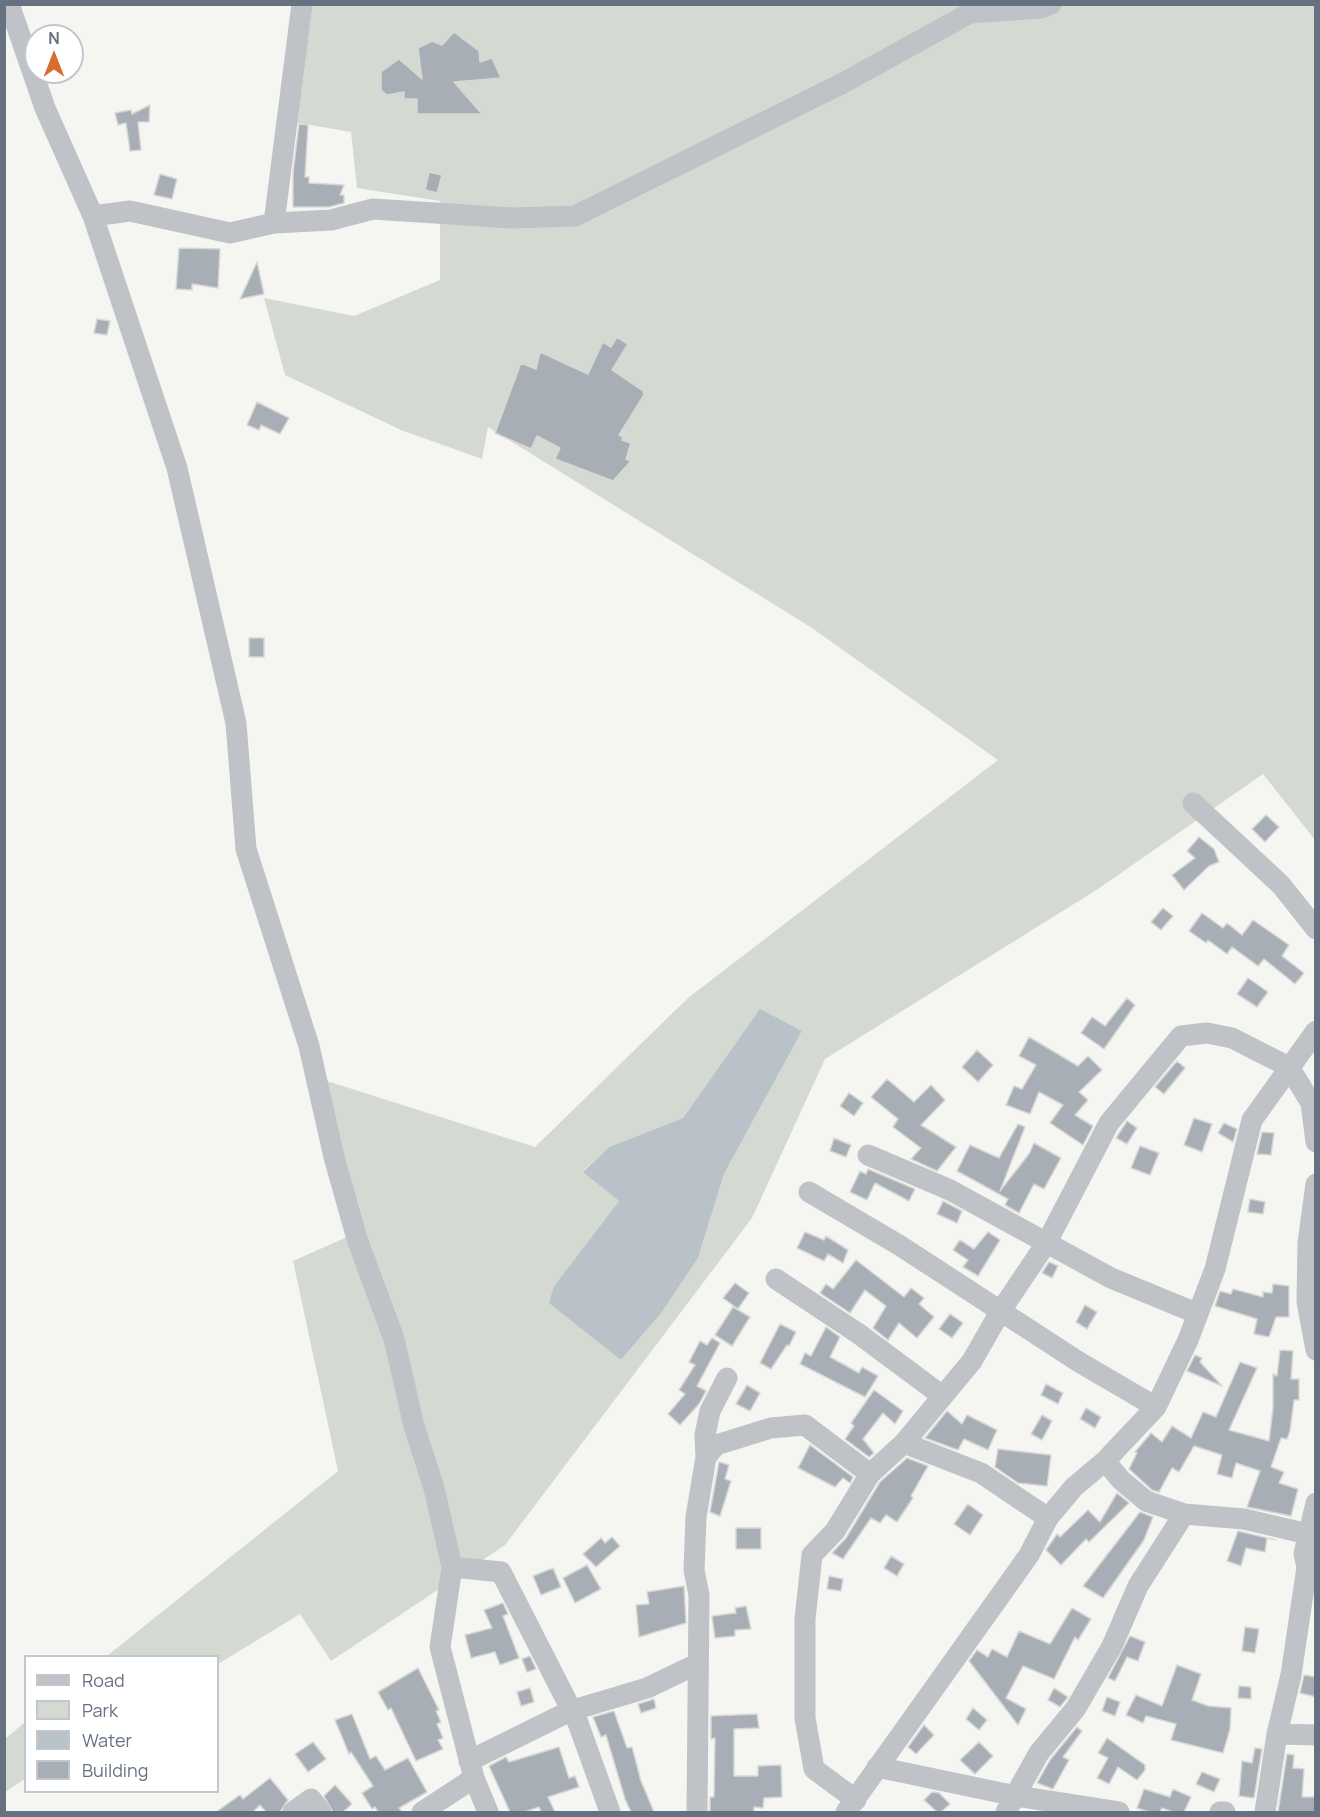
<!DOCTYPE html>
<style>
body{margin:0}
#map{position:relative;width:1320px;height:1817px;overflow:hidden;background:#f5f5f2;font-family:Manrope,sans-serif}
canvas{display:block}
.frame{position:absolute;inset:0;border:6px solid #667281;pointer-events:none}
.legend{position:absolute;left:24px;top:1655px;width:195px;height:138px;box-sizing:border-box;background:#fff;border:2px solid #c2c7cd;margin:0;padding:8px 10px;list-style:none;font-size:18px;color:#667281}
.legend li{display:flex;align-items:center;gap:12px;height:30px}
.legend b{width:30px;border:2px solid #c2c7cd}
.north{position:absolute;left:24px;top:24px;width:60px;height:60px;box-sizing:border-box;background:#fff;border:2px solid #c2c7cd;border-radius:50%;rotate:0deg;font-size:16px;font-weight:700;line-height:24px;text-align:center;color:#667281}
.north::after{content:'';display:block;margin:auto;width:21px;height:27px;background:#d76c30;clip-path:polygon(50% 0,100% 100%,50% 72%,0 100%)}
</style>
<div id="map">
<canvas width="1320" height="1817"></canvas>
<div class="frame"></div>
<ul class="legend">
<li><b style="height:8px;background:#bfc2c6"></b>Road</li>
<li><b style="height:16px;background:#d4dad2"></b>Park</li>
<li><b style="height:16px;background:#b9c2c8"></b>Water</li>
<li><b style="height:16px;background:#a8aeb5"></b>Building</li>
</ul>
<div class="north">N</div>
</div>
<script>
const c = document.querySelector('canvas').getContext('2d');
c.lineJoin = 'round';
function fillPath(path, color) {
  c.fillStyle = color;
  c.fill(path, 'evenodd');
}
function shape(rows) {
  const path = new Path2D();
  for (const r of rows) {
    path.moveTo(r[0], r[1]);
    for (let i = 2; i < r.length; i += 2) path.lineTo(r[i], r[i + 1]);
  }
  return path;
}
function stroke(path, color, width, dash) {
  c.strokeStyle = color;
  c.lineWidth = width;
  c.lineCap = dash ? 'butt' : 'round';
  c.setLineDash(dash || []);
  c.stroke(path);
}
fillPath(shape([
 [308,5,1315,5,1315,840,1263,774,1098,889,825,1059,752,1218,505,1545,331,1661,300,1614,218,1664,218,1656,107,1656,338,1471,293,1261,347,1237,308,1075,535,1147,688,998,998,760,812,628,488,427,482,459,401,430,285,375,264,298,354,316,440,280,440,201,357,188,351,132,293,122],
 [760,1010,802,1031,724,1174,698,1258,662,1312,621,1360,554,1286,619,1201,583,1171,609,1147,683,1118],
 [25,1722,25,1779,5,1792,5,1739]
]), '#d4dad2');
fillPath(shape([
 [760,1009,802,1031,724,1174,698,1258,662,1312,621,1360,549,1303,554,1286,619,1201,583,1172,609,1147,683,1118]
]), '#b9c2c8');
const building = shape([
 [454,32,479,51,480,62,492,58,501,78,454,82,482,114,417,114,417,99,404,99,404,92,387,95,381,90,381,72,399,59,422,79,418,48,432,41,442,45,454,32],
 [150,105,149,122,138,122,141,150,130,151,126,123,118,125,115,113,131,110,132,114,150,105],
 [299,124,308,125,305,177,309,177,309,183,344,185,340,195,344,195,344,203,329,207,293,207,293,173,299,124],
 [429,172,442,175,437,193,425,190,429,172],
 [160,174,177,179,172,199,154,195,160,174],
 [179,248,220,249,218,288,192,284,192,290,176,289,179,248],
 [257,262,264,294,240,299,247,284,257,262],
 [97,319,110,321,107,335,94,333,97,319],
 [617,337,628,344,612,370,643,391,644,395,619,435,623,437,622,440,631,443,626,459,631,461,613,481,555,459,560,448,537,436,531,449,495,433,521,363,536,369,540,352,588,374,603,342,611,347,617,337],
 [257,402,289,418,280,434,261,425,259,430,247,425,257,402],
 [249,638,264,638,264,657,249,657,249,638],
 [1266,815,1279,827,1265,842,1252,829,1266,815],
 [1199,837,1214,849,1219,862,1209,866,1184,890,1172,875,1195,858,1187,851,1199,837],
 [1163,908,1173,916,1161,930,1151,922,1163,908],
 [1202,913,1223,928,1227,923,1242,935,1253,920,1289,945,1282,956,1304,973,1295,984,1264,959,1258,966,1232,947,1227,954,1208,940,1206,943,1189,931,1202,913],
 [1248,978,1268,992,1257,1007,1237,994,1248,978],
 [1127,998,1135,1005,1104,1049,1081,1033,1092,1017,1105,1026,1127,998],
 [1029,1037,1078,1066,1088,1056,1102,1070,1079,1092,1088,1100,1075,1115,1093,1126,1083,1145,1050,1123,1063,1105,1039,1092,1030,1114,1006,1105,1014,1086,1022,1089,1036,1065,1019,1056,1029,1037],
 [977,1050,993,1065,978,1082,962,1067,977,1050],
 [1177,1061,1185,1068,1164,1094,1155,1087,1177,1061],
 [887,1079,914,1102,931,1085,945,1100,921,1125,956,1147,937,1171,911,1159,921,1148,893,1127,898,1119,871,1097,887,1079],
 [849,1093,863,1103,854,1116,840,1106,849,1093],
 [1194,1118,1212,1124,1202,1152,1184,1145,1194,1118],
 [1127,1121,1137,1128,1127,1144,1116,1138,1127,1121],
 [1224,1123,1237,1129,1233,1142,1218,1133,1224,1123],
 [1018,1124,1025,1127,1000,1191,1029,1154,1034,1143,1061,1158,1044,1189,1034,1184,1019,1213,1005,1205,1008,1199,957,1171,970,1145,999,1158,1018,1124],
 [1262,1132,1274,1133,1271,1155,1257,1154,1262,1132],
 [834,1138,851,1145,846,1157,830,1151,834,1138],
 [1140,1146,1159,1153,1150,1175,1131,1168,1140,1146],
 [868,1169,915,1189,909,1201,875,1183,867,1200,850,1192,860,1171,866,1174,868,1169],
 [1250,1199,1265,1202,1263,1214,1248,1212,1250,1199],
 [943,1201,962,1211,957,1223,937,1214,943,1201],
 [805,1232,824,1240,826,1236,848,1250,843,1263,828,1254,824,1261,797,1248,805,1232],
 [988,1232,1000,1240,978,1276,963,1267,968,1260,953,1250,960,1240,974,1249,988,1232],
 [856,1260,904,1297,911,1288,924,1298,919,1304,934,1317,917,1338,899,1323,888,1340,873,1328,886,1306,865,1290,850,1313,820,1293,826,1284,833,1289,856,1260],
 [1049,1262,1058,1266,1052,1278,1042,1273,1049,1262],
 [735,1283,749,1293,738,1309,723,1298,735,1283],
 [1273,1284,1289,1286,1289,1317,1276,1317,1269,1337,1254,1334,1257,1319,1215,1306,1220,1291,1231,1294,1233,1289,1263,1297,1263,1292,1272,1293,1273,1284],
 [1085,1305,1097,1312,1087,1329,1076,1322,1085,1305],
 [733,1307,750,1317,732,1346,715,1335,733,1307],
 [950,1314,963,1323,952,1338,939,1329,950,1314],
 [780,1324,796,1332,789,1346,787,1345,771,1369,760,1363,780,1324],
 [826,1327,840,1337,830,1357,859,1373,862,1367,878,1376,865,1397,800,1364,805,1353,811,1356,826,1327],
 [712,1338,720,1343,697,1386,706,1391,699,1404,680,1425,668,1414,685,1394,679,1390,695,1365,689,1362,700,1341,707,1345,712,1338],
 [1280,1350,1293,1351,1291,1379,1299,1379,1299,1400,1294,1400,1290,1431,1287,1439,1281,1438,1271,1467,1284,1472,1279,1483,1298,1489,1291,1516,1247,1507,1260,1471,1236,1463,1232,1478,1217,1474,1222,1455,1194,1446,1179,1472,1172,1468,1159,1492,1152,1490,1129,1469,1137,1453,1135,1452,1151,1433,1162,1442,1172,1426,1191,1438,1203,1412,1216,1417,1240,1362,1257,1368,1229,1430,1269,1441,1273,1408,1273,1374,1277,1376,1280,1350],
 [1195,1355,1202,1358,1200,1362,1222,1386,1187,1371,1195,1355],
 [1046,1384,1063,1393,1058,1404,1041,1395,1046,1384],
 [747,1385,760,1393,750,1411,736,1404,747,1385],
 [874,1390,903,1411,895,1424,883,1413,863,1439,874,1453,869,1457,845,1439,854,1426,851,1423,874,1390],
 [1086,1408,1101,1417,1095,1428,1080,1419,1086,1408],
 [947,1411,962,1424,967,1415,997,1430,988,1450,964,1439,958,1450,925,1438,947,1411],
 [1042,1415,1052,1421,1042,1440,1031,1434,1042,1415],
 [810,1445,853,1477,850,1483,843,1478,835,1487,798,1468,810,1445],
 [998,1449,1051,1455,1047,1486,1018,1483,995,1467,998,1449],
 [907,1458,928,1466,911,1496,913,1498,897,1522,886,1515,880,1523,871,1518,843,1559,832,1553,846,1538,880,1482,907,1458],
 [719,1462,729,1465,725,1479,731,1481,720,1516,710,1512,719,1462],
 [1117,1493,1129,1503,1089,1542,1086,1539,1061,1565,1046,1550,1057,1534,1060,1537,1088,1510,1100,1522,1117,1493],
 [968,1504,983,1515,970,1535,954,1524,968,1504],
 [1140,1512,1153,1517,1144,1540,1103,1598,1083,1586,1140,1512],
 [736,1528,761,1528,761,1549,736,1549,736,1528],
 [1238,1531,1242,1532,1276,1540,1267,1538,1265,1552,1246,1548,1241,1566,1227,1561,1238,1531],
 [612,1537,620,1546,596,1567,583,1554,601,1538,605,1543,612,1537],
 [891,1556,904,1564,897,1576,884,1568,891,1556],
 [587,1565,601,1589,575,1603,563,1578,587,1565],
 [553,1568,561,1587,541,1595,533,1576,553,1568],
 [829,1576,843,1579,841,1591,827,1589,829,1576],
 [684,1586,686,1623,639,1637,636,1605,649,1604,647,1592,684,1586],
 [503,1603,508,1614,503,1616,519,1658,500,1665,495,1652,471,1658,465,1635,492,1628,484,1610,503,1603],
 [746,1606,751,1629,735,1630,735,1636,715,1638,712,1616,736,1613,735,1608,746,1606],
 [1072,1608,1091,1619,1078,1640,1075,1637,1054,1679,1023,1666,1006,1698,1026,1709,1018,1725,969,1661,977,1650,988,1657,992,1649,1007,1657,1019,1631,1050,1644,1072,1608],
 [1245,1627,1259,1629,1255,1653,1242,1651,1245,1627],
 [1130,1636,1145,1642,1138,1661,1127,1657,1115,1681,1108,1678,1130,1636],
 [530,1656,536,1669,527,1672,522,1659,530,1656],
 [1177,1665,1201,1674,1192,1700,1208,1706,1231,1708,1230,1729,1223,1753,1171,1740,1176,1724,1146,1716,1143,1723,1126,1715,1136,1695,1162,1706,1177,1665],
 [418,1668,439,1710,436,1711,441,1722,437,1724,443,1738,438,1740,443,1749,416,1761,391,1708,388,1710,378,1692,418,1668],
 [1304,1675,1316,1677,1316,1697,1300,1693,1304,1675],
 [1239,1686,1251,1687,1251,1699,1238,1698,1239,1686],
 [530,1688,534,1702,521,1706,517,1692,530,1688],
 [1054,1688,1068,1697,1060,1707,1048,1700,1054,1688],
 [1107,1697,1120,1702,1115,1716,1102,1711,1107,1697],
 [654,1699,656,1708,641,1713,638,1704,654,1699],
 [973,1708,987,1720,979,1730,966,1719,973,1708],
 [614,1711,627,1748,632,1747,641,1781,654,1812,631,1812,625,1799,606,1735,601,1737,593,1717,614,1711],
 [352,1714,370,1759,376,1756,385,1770,408,1758,427,1792,399,1808,402,1812,378,1812,375,1807,372,1809,362,1793,373,1786,351,1752,349,1754,335,1720,352,1714],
 [757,1714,759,1728,734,1729,734,1776,758,1776,758,1766,781,1765,782,1797,764,1798,763,1808,754,1807,754,1812,710,1812,710,1797,714,1797,715,1738,711,1739,711,1716,757,1714],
 [924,1725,934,1735,916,1754,908,1747,924,1725],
 [1077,1727,1082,1731,1063,1757,1069,1760,1053,1789,1037,1783,1050,1760,1077,1727],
 [1107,1738,1145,1765,1145,1770,1137,1780,1118,1767,1109,1784,1097,1778,1108,1758,1098,1753,1107,1738],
 [313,1742,326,1759,308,1772,295,1754,313,1742],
 [979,1742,993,1756,975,1774,960,1760,979,1742],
 [559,1747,569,1778,575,1776,579,1787,548,1797,555,1812,541,1812,539,1807,525,1812,510,1812,489,1766,506,1757,509,1762,559,1747],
 [1255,1748,1262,1749,1254,1798,1239,1796,1242,1761,1252,1763,1255,1748],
 [1287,1754,1294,1755,1293,1768,1304,1769,1302,1797,1316,1797,1316,1812,1278,1812,1287,1754],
 [1202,1772,1220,1779,1214,1792,1196,1784,1202,1772],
 [270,1778,288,1800,280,1812,266,1812,260,1805,253,1812,216,1812,240,1795,243,1799,270,1778],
 [335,1785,352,1804,343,1812,333,1812,324,1796,335,1785],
 [1144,1789,1170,1797,1173,1789,1191,1797,1184,1812,1173,1812,1162,1808,1160,1812,1149,1812,1137,1808,1144,1789],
 [932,1792,939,1793,950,1804,941,1812,937,1812,924,1800,932,1792]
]);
fillPath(building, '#a8aeb5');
stroke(building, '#d7d7d5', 1.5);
stroke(shape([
 [9,4,45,108,93,216,177,468,236,723,246,849,309,1046,334,1157,357,1239,394,1339,414,1426,434,1488,452,1567,440,1647,474,1778,488,1812],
 [93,216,130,211,230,233,274,223,331,220,373,209,512,218,575,216,843,83,970,13,1041,8,1051,4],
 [274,223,302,4],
 [1193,803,1281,885,1316,929],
 [868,1155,950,1190,1111,1278,1196,1313],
 [1316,1184,1308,1243,1307,1302,1316,1350],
 [809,1192,899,1245,1079,1362,1156,1407],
 [776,1279,859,1334,941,1395],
 [904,1443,981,1473,1048,1518],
 [706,1457,705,1435,710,1411,727,1378],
 [1105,1461,1121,1480,1146,1501,1184,1514,1244,1519,1308,1534],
 [452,1567,501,1572,578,1723,610,1812],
 [1277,1734,1316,1735],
 [469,1761,570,1711,647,1688,697,1664],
 [877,1767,1016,1796,1119,1812],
 [856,1800,814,1769,805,1718,805,1619,812,1555,835,1531,870,1474,904,1443,972,1361,1000,1312,1047,1242,1109,1123,1181,1036,1207,1033,1232,1038,1289,1067,1311,1103,1316,1142],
 [293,1812,311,1799,321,1812],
 [422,1812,474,1778],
 [697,1812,699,1595,694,1570,696,1517,706,1457,716,1445,771,1428,805,1425,870,1474],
 [846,1812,1029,1555,1048,1518,1074,1487,1105,1461,1156,1407,1188,1340,1215,1269,1252,1120,1316,1031],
 [1006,1812,1039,1753,1076,1708,1112,1646,1138,1586,1184,1514],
 [1220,1812,1225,1812],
 [1265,1812,1277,1734,1291,1675,1307,1567,1304,1554,1316,1503]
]), '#bfc2c6', 21);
</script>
